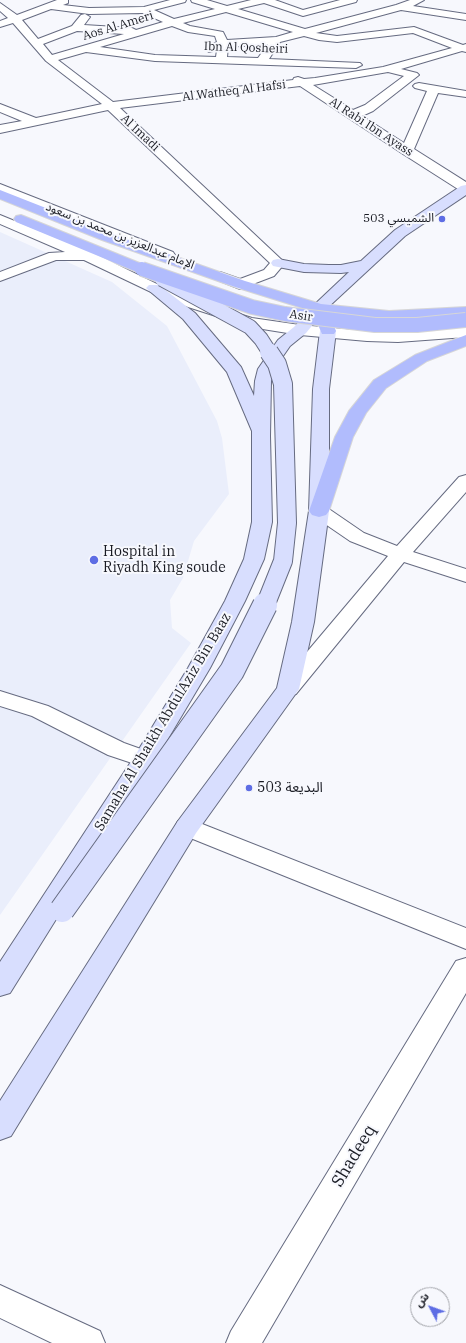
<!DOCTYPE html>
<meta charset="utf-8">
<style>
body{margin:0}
#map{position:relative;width:466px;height:1343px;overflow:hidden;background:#f7f8fd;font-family:"IBM Plex Serif","Noto Sans Arabic",serif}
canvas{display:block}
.north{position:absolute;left:410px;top:1287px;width:40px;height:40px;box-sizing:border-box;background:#f7f8fd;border:1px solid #9ea0a6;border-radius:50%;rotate:311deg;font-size:11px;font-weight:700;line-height:16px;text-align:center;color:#191b23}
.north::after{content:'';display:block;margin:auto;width:14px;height:18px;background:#5e6de4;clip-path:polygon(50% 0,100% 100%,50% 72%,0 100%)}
</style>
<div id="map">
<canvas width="466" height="1343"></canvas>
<div class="north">ش</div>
</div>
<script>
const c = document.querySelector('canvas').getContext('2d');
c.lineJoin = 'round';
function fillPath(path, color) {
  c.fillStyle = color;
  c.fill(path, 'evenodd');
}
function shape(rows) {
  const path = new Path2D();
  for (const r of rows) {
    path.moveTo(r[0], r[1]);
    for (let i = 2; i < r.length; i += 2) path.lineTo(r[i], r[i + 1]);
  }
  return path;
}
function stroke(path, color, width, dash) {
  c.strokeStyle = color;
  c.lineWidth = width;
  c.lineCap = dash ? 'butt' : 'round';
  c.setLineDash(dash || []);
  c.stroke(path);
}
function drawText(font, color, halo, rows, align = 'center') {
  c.font = font + ' "IBM Plex Serif","Noto Sans Arabic",serif';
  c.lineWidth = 4;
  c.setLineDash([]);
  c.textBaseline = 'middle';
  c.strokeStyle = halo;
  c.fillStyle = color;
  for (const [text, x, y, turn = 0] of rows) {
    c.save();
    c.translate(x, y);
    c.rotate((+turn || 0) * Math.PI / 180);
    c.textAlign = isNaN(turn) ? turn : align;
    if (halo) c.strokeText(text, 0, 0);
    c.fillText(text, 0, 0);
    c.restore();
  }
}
fillPath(shape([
 [0,232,112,282,167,326,217,421,222,438,229,494,194,541,183,578,170,600,172,628,191,643,0,915]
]), '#eaeefb');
const street = shape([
 [57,0,68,0,68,3,63,5,89,8,144,7,170,0,186,0,185,2,154,10,174,19,215,9,192,2,191,0,207,0,227,6,251,0,275,0,303,10,340,0,357,0,356,2,303,16,264,3,238,9,305,29,396,5,410,0,424,0,413,6,466,14,466,20,401,10,316,33,337,36,414,27,463,45,466,44,466,52,462,51,401,69,417,73,419,75,373,111,362,116,404,143,427,91,415,88,413,86,415,84,419,83,466,91,466,97,438,93,414,149,466,182,466,192,461,191,403,154,300,86,120,108,285,263,274,276,240,289,215,279,213,276,215,273,220,272,240,279,264,270,270,263,108,110,0,133,0,125,22,121,0,112,0,104,36,118,102,104,46,61,13,23,0,27,0,21,8,18,0,11,0,3,17,15,57,0],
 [51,9,89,14,143,13,163,22,136,30,132,28,84,25,90,17,85,14,81,15,72,26,38,39,22,20,51,9],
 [226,12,293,32,276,37,227,40,223,32,190,26,183,23,226,12],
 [172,26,188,32,215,36,217,42,204,49,209,52,217,50,216,57,155,55,100,47,172,26],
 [77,31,124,34,52,55,43,44,77,31],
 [413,33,452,48,383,67,315,78,304,79,298,77,294,78,293,80,113,102,58,60,86,52,155,61,356,68,362,65,360,63,269,59,280,42,304,36,319,40,337,42,413,33],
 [268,44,258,58,227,57,228,47,268,44],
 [388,72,404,76,365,105,353,110,313,85,388,72],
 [0,184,173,252,175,255,173,258,168,259,163,258,0,193,0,184],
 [0,215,93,253,159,285,198,301,252,318,300,325,367,331,398,332,466,327,466,337,398,342,367,341,300,335,250,327,188,307,149,291,84,260,56,260,0,281,0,272,49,253,65,252,0,224,0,215],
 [466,475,466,492,413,552,466,569,466,582,404,562,296,694,288,696,280,694,277,689,280,684,388,556,350,541,312,515,309,511,312,507,319,505,326,507,364,533,397,546,459,477,466,475],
 [0,691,48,706,124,743,152,753,156,759,152,765,144,767,108,755,32,716,0,706,0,691],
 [187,818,466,928,466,949,178,833,175,827,178,821,187,818],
 [466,958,466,993,262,1343,226,1343,231,1331,456,961,466,958],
 [0,1285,100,1331,105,1343,52,1343,0,1318,0,1285]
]);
const secondary = shape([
 [466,185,466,195,405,236,324,311,306,333,290,346,274,369,271,381,270,436,272,522,264,559,245,601,210,668,156,759,10,993,0,996,0,962,136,754,188,668,225,601,244,559,252,522,252,431,227,372,183,319,146,288,149,285,159,285,195,313,241,367,254,396,255,381,258,369,278,340,294,327,314,305,349,272,341,273,304,272,273,266,271,263,273,260,278,259,304,264,329,265,341,265,361,261,395,230,461,186,466,185],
 [328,326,334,328,336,331,329,389,329,511,314,622,299,689,196,833,11,1136,0,1140,0,1101,178,821,277,688,292,622,309,511,313,389,320,331,322,328,328,326]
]);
const primary = shape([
 [0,190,112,234,245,281,321,304,389,311,466,307,466,317,389,321,329,314,336,331,334,334,322,334,312,311,235,287,102,240,0,199,0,190],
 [21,215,147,266,149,269,147,272,142,273,137,272,16,222,14,219,16,216,21,215],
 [466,335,466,346,427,361,386,388,366,413,353,437,329,511,326,515,319,517,312,515,309,511,335,437,349,411,374,380,415,355,466,335]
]);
stroke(street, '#666b81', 2);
stroke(secondary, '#666b81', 2);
stroke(primary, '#d6d6d7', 2);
fillPath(street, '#fff');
fillPath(secondary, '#d8defe');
fillPath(primary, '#b1bcfd');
const secondaryBridgeFar2 = shape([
 [162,279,250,327,261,339,270,353]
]);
const secondaryBridgeFar1 = shape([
 [265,606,283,561,287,523,283,384,277,364,269,352]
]);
const secondaryBridge = shape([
 [62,910,232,671,265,605]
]);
const primaryBridge = shape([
 [142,269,252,307,285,314,375,325,417,325,466,320]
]);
stroke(secondaryBridgeFar2, '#666b81', 16, []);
stroke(secondaryBridgeFar1, '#666b81', 20, []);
stroke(secondaryBridge, '#666b81', 26, []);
stroke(primaryBridge, '#d6d6d7', 16, []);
stroke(secondaryBridgeFar2, '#d8defe', 14);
stroke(secondaryBridgeFar1, '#d8defe', 18);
stroke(secondaryBridge, '#d8defe', 24);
stroke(primaryBridge, '#b1bcfd', 14);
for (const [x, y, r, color] of [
 [442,219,4,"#5e6de4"],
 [94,560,5,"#5e6de4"],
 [249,788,4,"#5e6de4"]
]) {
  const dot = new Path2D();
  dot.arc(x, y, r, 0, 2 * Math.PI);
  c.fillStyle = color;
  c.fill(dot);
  stroke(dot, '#f7f8fd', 1.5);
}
drawText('12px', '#191b23', '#f7f8fd', [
 ["Aos Al Ameri",118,26,-17],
 ["Ibn Al Qosheiri",246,48,2],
 ["Al Watheq Al Hafsi",234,91,-7],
 ["Al Rabi Ibn Ayass",371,127,33],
 ["Al Imadi",140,133,43],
 ["الإمام عبدالعزيز بن محمد بن سعود",120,236,22],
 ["Asir",301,316,8]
]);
drawText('12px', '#191b23', '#f7f8fd', [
 ["الشميسي 503",434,219]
], 'right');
drawText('14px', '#191b23', '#f7f8fd', [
 ["Hospital in",103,552],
 ["Riyadh King soude",103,568],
 ["البديعة 503",257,788]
], 'left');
drawText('14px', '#191b23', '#f7f8fd', [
 ["Samaha Al Shaikh AbdulAziz Bin Baaz",163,722,-59]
]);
drawText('17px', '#191b23', '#f7f8fd', [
 ["Shadeeq",354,1156,-59]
]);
</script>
